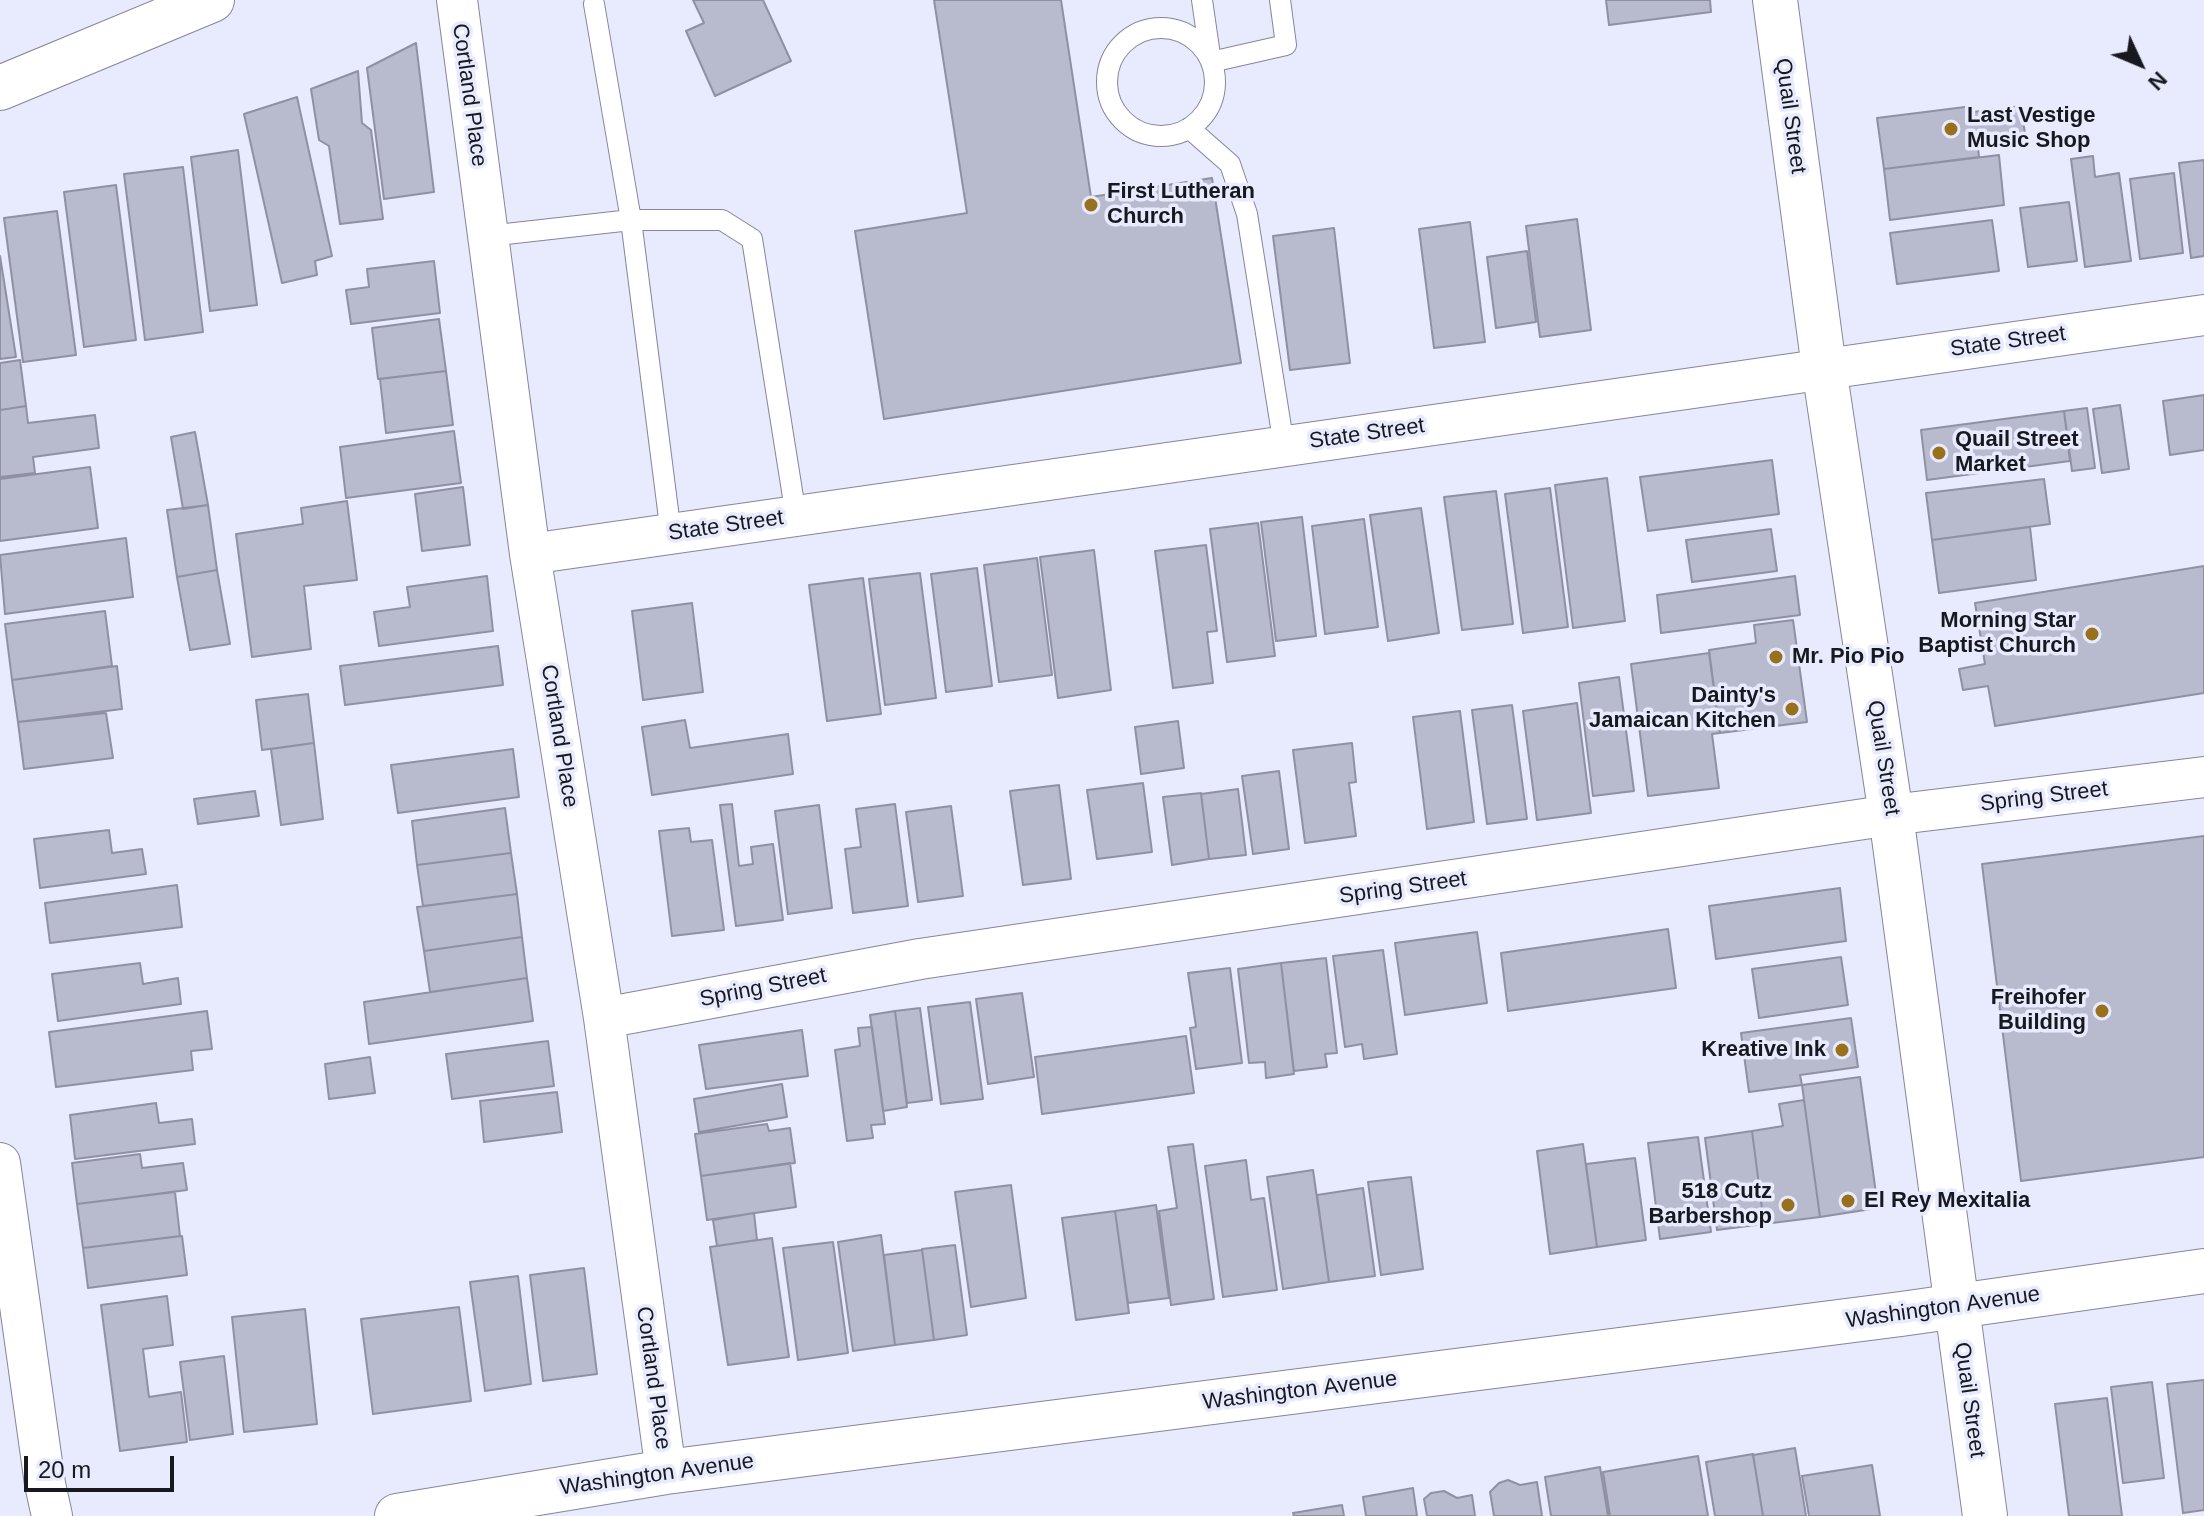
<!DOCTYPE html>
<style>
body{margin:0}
#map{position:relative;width:2204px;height:1516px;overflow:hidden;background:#e8eafe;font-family:Helvetica,sans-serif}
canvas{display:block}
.north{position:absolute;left:2100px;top:24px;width:80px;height:80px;-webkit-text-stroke:6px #e8eafe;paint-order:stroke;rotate:134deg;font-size:22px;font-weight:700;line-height:32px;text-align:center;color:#18191f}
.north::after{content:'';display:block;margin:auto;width:28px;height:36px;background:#18191f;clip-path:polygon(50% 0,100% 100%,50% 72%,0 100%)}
.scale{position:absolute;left:24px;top:1456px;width:150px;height:36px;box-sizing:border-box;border:4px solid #18191f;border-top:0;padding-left:10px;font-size:24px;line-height:28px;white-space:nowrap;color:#18191f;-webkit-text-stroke:6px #e8eafe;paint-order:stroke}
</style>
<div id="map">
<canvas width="2204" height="1516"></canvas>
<div class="north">N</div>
<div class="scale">20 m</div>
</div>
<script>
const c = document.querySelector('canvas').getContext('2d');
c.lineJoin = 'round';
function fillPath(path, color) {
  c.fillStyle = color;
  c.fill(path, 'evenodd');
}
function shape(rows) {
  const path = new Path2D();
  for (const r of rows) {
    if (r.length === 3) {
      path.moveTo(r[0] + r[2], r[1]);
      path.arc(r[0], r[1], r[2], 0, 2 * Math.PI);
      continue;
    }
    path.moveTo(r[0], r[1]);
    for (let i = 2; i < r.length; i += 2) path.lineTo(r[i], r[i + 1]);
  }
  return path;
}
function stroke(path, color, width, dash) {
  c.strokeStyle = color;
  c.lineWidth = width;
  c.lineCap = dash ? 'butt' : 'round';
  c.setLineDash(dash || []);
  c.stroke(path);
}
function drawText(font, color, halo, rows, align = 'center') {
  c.font = font + ' Helvetica,sans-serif';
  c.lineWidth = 7;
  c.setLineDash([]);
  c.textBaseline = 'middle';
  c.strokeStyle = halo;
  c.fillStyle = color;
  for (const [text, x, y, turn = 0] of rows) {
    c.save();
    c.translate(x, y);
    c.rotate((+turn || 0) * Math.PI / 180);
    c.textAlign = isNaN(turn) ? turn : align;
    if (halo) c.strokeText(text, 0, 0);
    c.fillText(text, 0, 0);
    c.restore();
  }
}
const building = shape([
 [693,0,763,0,791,61,715,96,686,31,704,23,693,0],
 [934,0,1061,0,1091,197,1212,178,1241,363,884,419,855,231,967,213,934,0],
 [1606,0,1710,0,1711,12,1609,25,1606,0],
 [416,43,434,192,384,199,367,68,416,43],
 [358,71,362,123,371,130,383,219,340,224,329,146,319,140,311,89,358,71],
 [297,97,332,256,315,261,317,275,282,283,244,114,297,97],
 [1973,106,1973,112,2021,106,2026,141,1978,147,1979,157,1884,169,1877,118,1973,106],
 [238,150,257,305,210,311,191,157,238,150],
 [1999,155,2004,205,1890,220,1884,169,1999,155],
 [2093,156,2095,177,2119,173,2131,261,2085,267,2071,159,2093,156],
 [2204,160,2204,256,2191,258,2179,163,2204,160],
 [183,167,203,332,145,340,124,174,183,167],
 [2174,173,2183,253,2140,259,2130,179,2174,173],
 [116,185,136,340,84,347,64,192,116,185],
 [2069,202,2077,261,2028,267,2020,208,2069,202],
 [57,211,76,355,23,362,4,218,57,211],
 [1577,219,1591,330,1540,337,1526,226,1577,219],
 [1992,220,1999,271,1897,284,1890,233,1992,220],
 [1470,222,1485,342,1434,348,1419,229,1470,222],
 [1334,228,1350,363,1290,370,1273,236,1334,228],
 [1527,251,1536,322,1496,328,1487,257,1527,251],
 [0,256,16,357,0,359,0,256],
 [434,261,440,313,351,324,346,290,369,287,367,269,434,261],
 [439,319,446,371,378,379,372,328,439,319],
 [20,360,26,406,0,410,0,363,20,360],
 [446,371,453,425,386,433,380,379,446,371],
 [2204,395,2204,450,2170,455,2163,401,2204,395],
 [2120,405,2129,469,2102,473,2093,409,2120,405],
 [26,406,28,423,95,415,99,448,33,457,35,473,0,477,0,410,26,406],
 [2087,408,2095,468,2072,471,2064,411,2087,408],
 [2064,411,2070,461,1927,480,1921,430,2064,411],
 [454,431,461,483,346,498,340,447,454,431],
 [195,432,208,505,183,509,171,437,195,432],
 [1772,460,1779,514,1648,531,1640,477,1772,460],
 [90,467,98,528,0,541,0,479,90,467],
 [1607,478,1625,621,1573,628,1555,485,1607,478],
 [2044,479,2050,524,1932,540,1926,493,2044,479],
 [463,487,470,545,422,551,415,494,463,487],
 [1550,488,1568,627,1523,633,1505,494,1550,488],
 [1496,491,1513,624,1462,630,1444,497,1496,491],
 [347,501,357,580,304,586,311,649,252,657,236,534,303,524,301,508,347,501],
 [208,505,217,570,177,577,167,510,208,505],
 [1421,508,1439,633,1388,641,1370,515,1421,508],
 [1302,517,1316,636,1276,641,1261,522,1302,517],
 [1364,519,1378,627,1325,634,1312,526,1364,519],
 [1258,523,1275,656,1227,662,1210,529,1258,523],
 [2030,527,2036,580,1939,593,1932,540,2030,527],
 [1771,529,1777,571,1692,582,1686,540,1771,529],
 [126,538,133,597,5,614,0,555,126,538],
 [1206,545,1217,631,1207,632,1213,683,1173,688,1155,551,1206,545],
 [1094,550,1111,690,1058,698,1040,557,1094,550],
 [1037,558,1052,675,999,682,984,565,1037,558],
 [2204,566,2204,693,1995,726,1988,686,1963,690,1959,669,1985,664,1975,603,2204,566],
 [977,568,992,686,946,692,931,574,977,568],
 [217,570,230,644,190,650,177,577,217,570],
 [920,573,936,698,885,705,869,579,920,573],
 [487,576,493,631,379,646,374,612,410,607,407,587,487,576],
 [1795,576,1800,615,1661,633,1657,595,1795,576],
 [863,578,881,714,827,721,809,585,863,578],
 [692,603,703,692,643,700,632,611,692,603],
 [105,611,112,666,12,680,5,624,105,611],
 [1793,620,1807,722,1720,733,1709,650,1756,643,1754,625,1793,620],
 [498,646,503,685,345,705,340,666,498,646],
 [1709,653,1720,733,1712,734,1719,788,1648,796,1631,664,1709,653],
 [117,666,122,709,18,722,12,680,117,666],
 [1619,677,1634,791,1593,796,1579,683,1619,677],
 [308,694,314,743,262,750,256,700,308,694],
 [1577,703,1591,813,1537,820,1523,711,1577,703],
 [1512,705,1527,819,1487,824,1472,710,1512,705],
 [1460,711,1474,822,1427,829,1413,717,1460,711],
 [106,713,113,758,24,769,18,722,106,713],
 [685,720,690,748,788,734,793,774,652,795,642,727,685,720],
 [1178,721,1184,768,1141,774,1135,727,1178,721],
 [314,743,323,819,281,825,271,749,314,743],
 [1352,743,1356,782,1349,783,1356,836,1305,843,1293,750,1352,743],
 [513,749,519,797,398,813,391,765,513,749],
 [1279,771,1289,849,1253,854,1242,776,1279,771],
 [1143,783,1152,852,1097,859,1087,790,1143,783],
 [1059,785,1071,879,1023,885,1010,791,1059,785],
 [1238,789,1246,855,1209,859,1201,794,1238,789],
 [255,791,259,816,198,824,194,799,255,791],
 [1201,793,1209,859,1172,865,1163,797,1201,793],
 [732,804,739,866,753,864,751,847,773,844,783,920,736,926,720,805,732,804],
 [895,804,908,906,853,913,845,849,861,847,856,809,895,804],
 [819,805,832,908,788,914,775,811,819,805],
 [951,806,963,896,918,902,906,812,951,806],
 [505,808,511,853,417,865,412,821,505,808],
 [689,828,691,842,712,840,724,930,672,936,659,831,689,828],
 [109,830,112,853,142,849,146,874,40,888,34,839,109,830],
 [2204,836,2204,1157,2021,1181,1982,864,2204,836],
 [511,853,517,894,423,906,417,865,511,853],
 [177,885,182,927,50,943,45,903,177,885],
 [1840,888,1846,941,1716,959,1709,906,1840,888],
 [517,894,522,937,424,951,417,907,517,894],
 [1668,929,1676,988,1508,1011,1501,953,1668,929],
 [1477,932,1487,1003,1405,1015,1395,943,1477,932],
 [522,937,527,978,430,992,424,951,522,937],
 [1383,950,1397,1054,1364,1059,1362,1044,1345,1047,1333,956,1383,950],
 [1841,957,1848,1005,1759,1018,1752,969,1841,957],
 [1326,958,1337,1053,1325,1054,1327,1067,1294,1071,1281,963,1326,958],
 [140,963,143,984,178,978,181,1004,58,1021,52,974,140,963],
 [1281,963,1294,1074,1266,1078,1265,1062,1249,1063,1238,969,1281,963],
 [1230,968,1242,1063,1196,1069,1190,1028,1196,1027,1188,973,1230,968],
 [527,978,533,1021,369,1044,364,1002,527,978],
 [1022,993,1034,1077,988,1084,976,999,1022,993],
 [970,1002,983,1099,941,1104,928,1007,970,1002],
 [920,1008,932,1100,907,1103,895,1011,920,1008],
 [207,1011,212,1049,191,1051,193,1070,56,1087,49,1032,207,1011],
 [895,1011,907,1107,883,1111,870,1015,895,1011],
 [1851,1018,1858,1067,1800,1075,1802,1085,1749,1092,1741,1033,1851,1018],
 [872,1027,885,1124,871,1125,873,1138,847,1141,835,1050,860,1046,858,1028,872,1027],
 [802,1030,808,1076,706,1089,699,1045,802,1030],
 [1186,1036,1194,1093,1042,1114,1035,1057,1186,1036],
 [548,1041,554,1086,452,1099,446,1054,548,1041],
 [370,1057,375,1093,329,1099,325,1064,370,1057],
 [1860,1077,1878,1208,1820,1217,1802,1085,1860,1077],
 [782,1084,787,1117,699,1132,694,1099,782,1084],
 [557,1092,562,1132,484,1142,480,1101,557,1092],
 [1804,1100,1820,1217,1764,1224,1752,1131,1783,1126,1779,1104,1804,1100],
 [156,1103,159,1123,192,1119,195,1144,75,1159,70,1115,156,1103],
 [767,1124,769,1131,790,1128,795,1163,701,1176,695,1134,767,1124],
 [1752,1131,1764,1224,1717,1230,1705,1138,1752,1131],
 [1698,1137,1711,1232,1660,1239,1648,1143,1698,1137],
 [1193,1144,1214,1299,1171,1305,1159,1211,1177,1208,1168,1147,1193,1144],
 [1583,1144,1597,1247,1550,1254,1537,1151,1583,1144],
 [140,1154,142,1168,183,1163,187,1190,77,1204,72,1163,140,1154],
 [1635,1158,1646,1240,1597,1247,1586,1164,1635,1158],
 [1246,1160,1251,1200,1264,1198,1277,1290,1223,1297,1205,1166,1246,1160],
 [790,1163,796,1207,707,1220,701,1176,790,1163],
 [1313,1170,1329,1282,1283,1289,1267,1177,1313,1170],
 [1411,1177,1423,1269,1381,1275,1368,1182,1411,1177],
 [1011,1185,1026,1298,971,1307,955,1192,1011,1185],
 [1363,1188,1375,1276,1329,1282,1317,1195,1363,1188],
 [175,1192,180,1236,83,1248,77,1204,175,1192],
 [1156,1205,1169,1298,1128,1303,1115,1211,1156,1205],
 [1115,1211,1129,1313,1076,1320,1062,1218,1115,1211],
 [754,1213,757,1240,717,1246,713,1220,754,1213],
 [881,1235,895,1345,853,1351,838,1242,881,1235],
 [182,1236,187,1275,88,1288,83,1248,182,1236],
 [772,1238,789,1357,728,1365,710,1247,772,1238],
 [833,1242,848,1353,798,1360,783,1248,833,1242],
 [955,1245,967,1335,934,1340,922,1249,955,1245],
 [922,1250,934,1340,895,1345,884,1255,922,1250],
 [584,1268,597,1374,543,1381,530,1275,584,1268],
 [518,1276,531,1384,485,1391,470,1282,518,1276],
 [167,1296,173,1345,143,1349,149,1397,181,1392,187,1442,120,1451,101,1305,167,1296],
 [459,1307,471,1401,373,1414,361,1319,459,1307],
 [305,1309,317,1424,244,1432,232,1317,305,1309],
 [224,1356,233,1434,190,1440,180,1362,224,1356],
 [2204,1380,2204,1510,2183,1513,2167,1384,2204,1380],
 [2152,1382,2164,1478,2123,1483,2111,1387,2152,1382],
 [2107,1398,2122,1516,2069,1516,2055,1404,2107,1398],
 [1795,1448,1806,1516,1763,1516,1753,1455,1795,1448],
 [1753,1454,1763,1516,1715,1516,1706,1462,1753,1454],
 [1698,1456,1708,1516,1610,1516,1603,1472,1698,1456],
 [1872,1465,1880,1516,1809,1516,1802,1476,1872,1465],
 [1600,1467,1608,1516,1551,1516,1545,1477,1600,1467],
 [1508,1480,1520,1485,1537,1482,1542,1516,1494,1516,1490,1492,1499,1483,1508,1480],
 [1413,1488,1417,1516,1366,1516,1363,1497,1413,1488],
 [1444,1491,1457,1498,1472,1495,1475,1516,1427,1516,1424,1499,1431,1493,1444,1491],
 [1342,1505,1344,1516,1294,1516,1293,1513,1342,1505]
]);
fillPath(building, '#b8bacd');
stroke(building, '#8f91a3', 2);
const service = shape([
 [1202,0,1211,62,1286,45,1280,0],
 [594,4,631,220,671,534],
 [1161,82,54],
 [1189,128,1230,164,1247,214,1284,446],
 [488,236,631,220,722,220,752,239,796,516]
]);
const minor = shape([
 [457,0,530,554,604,1018,666,1472],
 [530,554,2204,315],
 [604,1018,920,959,1891,815,2204,777],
 [0,1163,45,1484,52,1516]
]);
const tertiary = shape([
 [1775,0,1824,368,1891,815,1985,1516],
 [0,88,212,0]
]);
const primary = shape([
 [397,1516,666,1472,1901,1314,2204,1271]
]);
stroke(service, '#858698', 22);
stroke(minor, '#858698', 42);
stroke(tertiary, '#858698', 46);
stroke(primary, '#858698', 46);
stroke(service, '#fff', 20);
stroke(minor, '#fff', 40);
stroke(tertiary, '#fff', 44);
stroke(primary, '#fff', 44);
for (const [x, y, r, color] of [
 [1951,129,8,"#99701c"],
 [1091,205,8,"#99701c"],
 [1939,453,8,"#99701c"],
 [2092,634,8,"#99701c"],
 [1776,657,8,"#99701c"],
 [1792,709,8,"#99701c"],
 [2102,1011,8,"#99701c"],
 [1842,1050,8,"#99701c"],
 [1848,1201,8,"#99701c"],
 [1788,1205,8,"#99701c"]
]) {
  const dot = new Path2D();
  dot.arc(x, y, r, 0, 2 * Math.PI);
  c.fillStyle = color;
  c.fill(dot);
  stroke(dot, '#e8eafe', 3);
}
drawText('22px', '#18191f', '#e8eafe', [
 ["Cortland Place",469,95,82],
 ["Quail Street",1790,116,82],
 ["State Street",2008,342,-8],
 ["State Street",1367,434,-8],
 ["State Street",726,526,-8],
 ["Cortland Place",559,736,81],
 ["Quail Street",1883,758,81],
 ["Spring Street",2044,797,-7],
 ["Spring Street",1403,888,-8],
 ["Spring Street",763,988,-11],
 ["Washington Avenue",1943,1308,-8],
 ["Cortland Place",653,1378,82],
 ["Washington Avenue",1300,1391,-7],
 ["Quail Street",1969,1400,82],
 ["Washington Avenue",657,1475,-8]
]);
drawText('bold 22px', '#18191f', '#e8eafe', [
 ["Last Vestige",1967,116],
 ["Music Shop",1967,141],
 ["First Lutheran",1107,192],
 ["Church",1107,217],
 ["Quail Street",1955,440],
 ["Market",1955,465],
 ["Morning Star",2076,621,"right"],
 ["Baptist Church",2076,646,"right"],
 ["Mr. Pio Pio",1792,657],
 ["Dainty's",1776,696,"right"],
 ["Jamaican Kitchen",1776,721,"right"],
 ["Freihofer",2086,998,"right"],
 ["Building",2086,1023,"right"],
 ["Kreative Ink",1826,1050,"right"],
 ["518 Cutz",1772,1192,"right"],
 ["Barbershop",1772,1217,"right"],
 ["El Rey Mexitalia",1864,1201]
], 'left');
</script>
